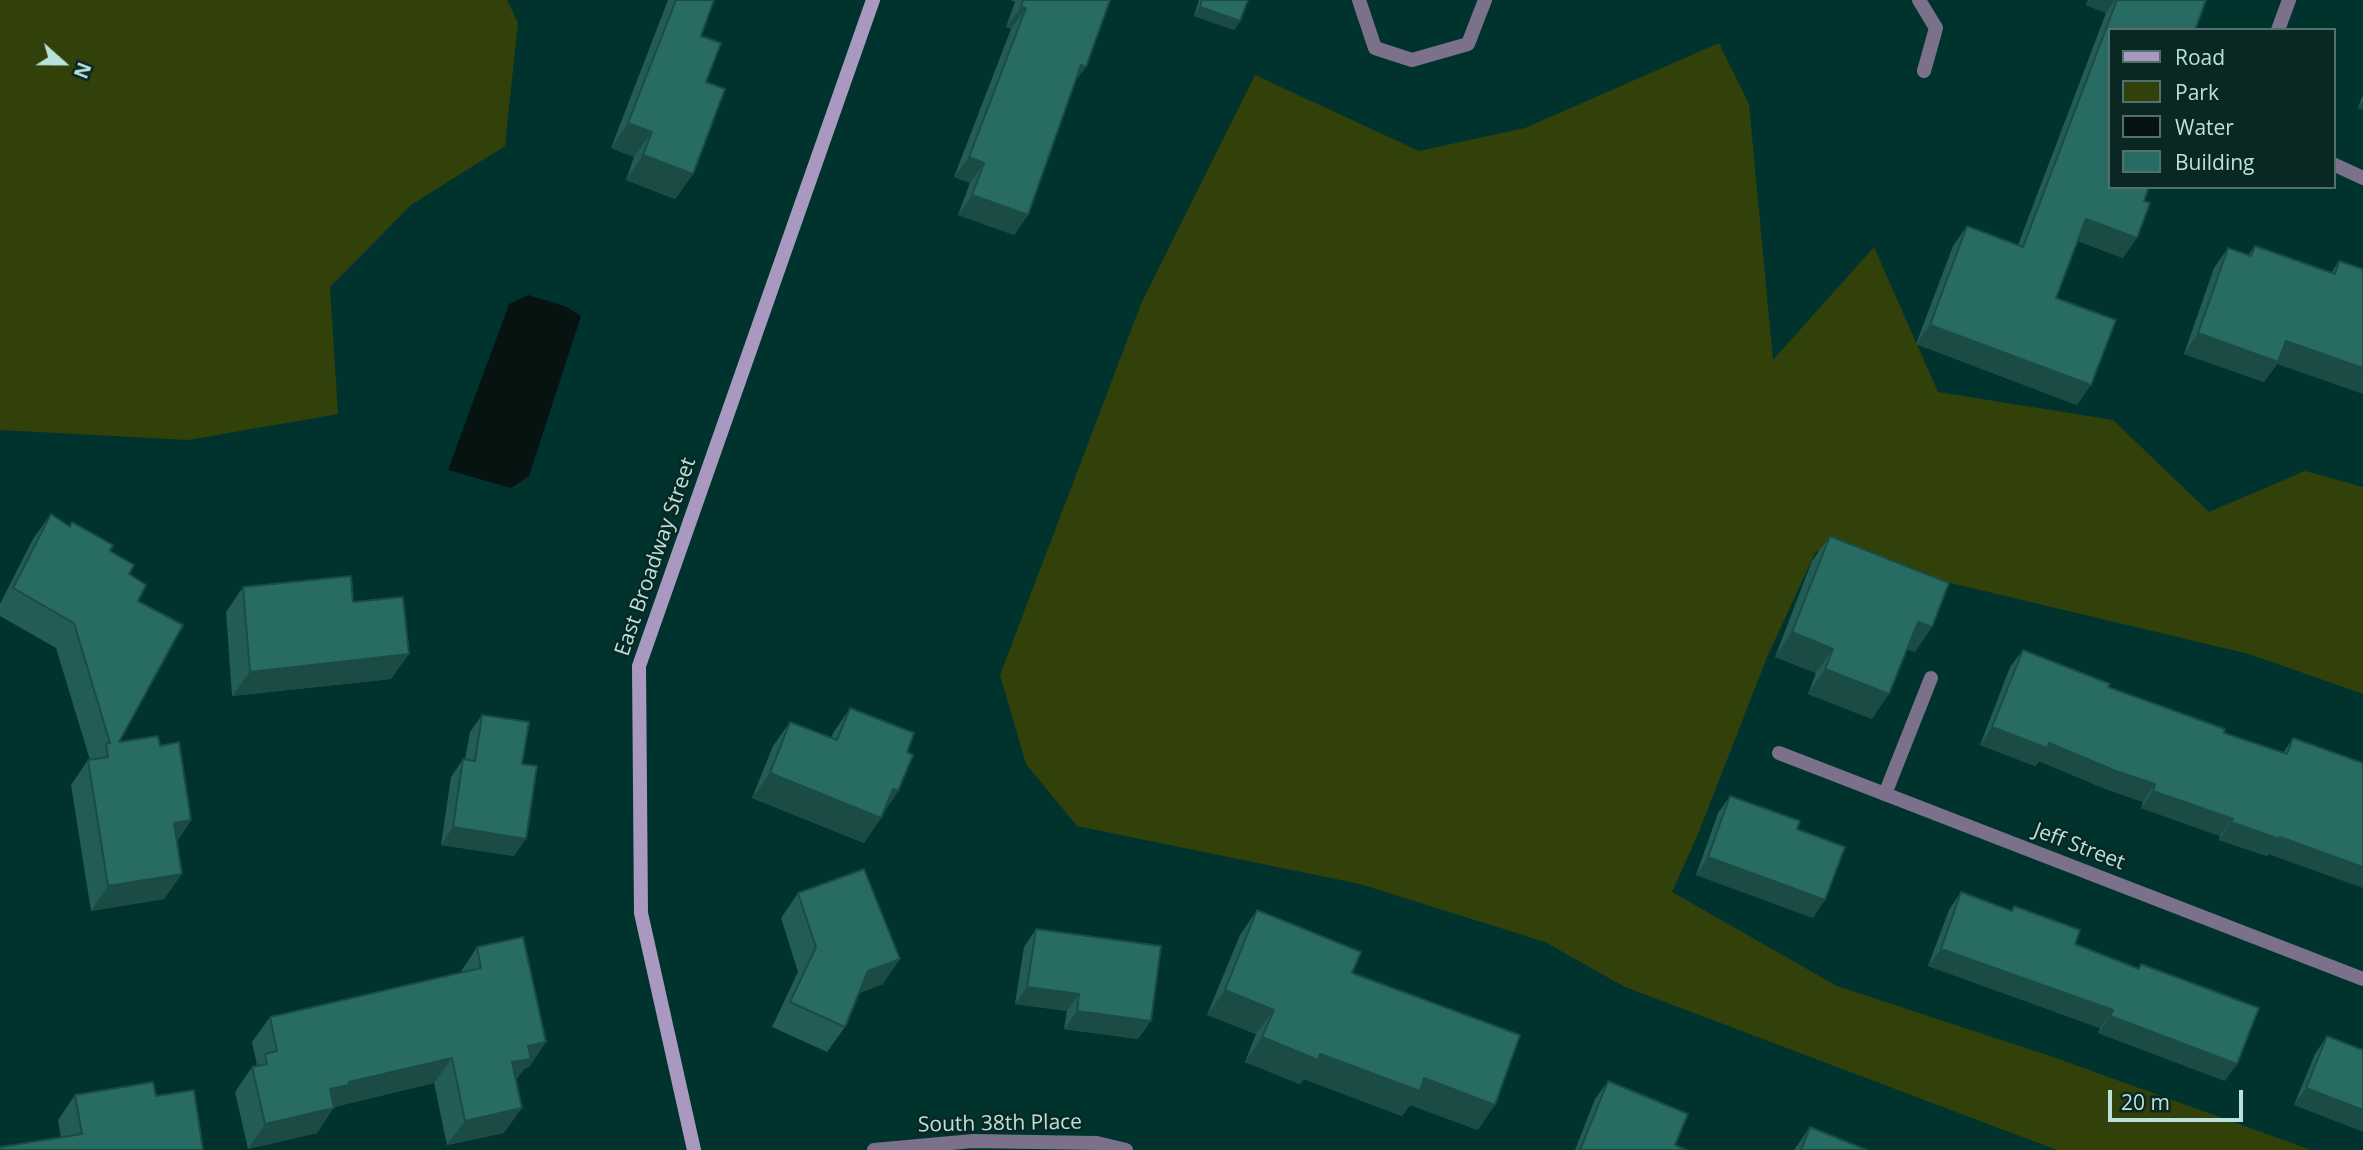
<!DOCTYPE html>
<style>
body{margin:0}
#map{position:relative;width:2363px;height:1150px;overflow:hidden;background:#00332e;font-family:"Open Sans",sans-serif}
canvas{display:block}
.legend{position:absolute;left:2108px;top:28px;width:228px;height:161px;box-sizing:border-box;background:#0a2723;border:2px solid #50726d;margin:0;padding:9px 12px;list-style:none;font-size:21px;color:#b9e2db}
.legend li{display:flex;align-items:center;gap:14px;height:35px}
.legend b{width:35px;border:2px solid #50726d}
.north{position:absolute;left:28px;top:28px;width:70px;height:70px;-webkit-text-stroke:5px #0a2723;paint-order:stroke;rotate:111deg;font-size:19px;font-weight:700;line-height:28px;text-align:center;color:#b9e2db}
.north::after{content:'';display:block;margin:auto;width:24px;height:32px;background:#b9e2db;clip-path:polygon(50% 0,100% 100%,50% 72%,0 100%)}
.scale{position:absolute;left:2108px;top:1090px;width:135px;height:32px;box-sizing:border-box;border:4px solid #b9e2db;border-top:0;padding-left:9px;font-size:21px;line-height:24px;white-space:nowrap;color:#b9e2db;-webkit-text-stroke:5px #0a2723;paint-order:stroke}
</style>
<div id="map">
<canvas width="2363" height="1150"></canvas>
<ul class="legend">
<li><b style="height:9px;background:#a999c0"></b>Road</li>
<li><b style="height:19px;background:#324009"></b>Park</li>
<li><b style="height:19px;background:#061311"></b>Water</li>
<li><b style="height:19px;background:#276b62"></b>Building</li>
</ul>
<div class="north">N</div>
<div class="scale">20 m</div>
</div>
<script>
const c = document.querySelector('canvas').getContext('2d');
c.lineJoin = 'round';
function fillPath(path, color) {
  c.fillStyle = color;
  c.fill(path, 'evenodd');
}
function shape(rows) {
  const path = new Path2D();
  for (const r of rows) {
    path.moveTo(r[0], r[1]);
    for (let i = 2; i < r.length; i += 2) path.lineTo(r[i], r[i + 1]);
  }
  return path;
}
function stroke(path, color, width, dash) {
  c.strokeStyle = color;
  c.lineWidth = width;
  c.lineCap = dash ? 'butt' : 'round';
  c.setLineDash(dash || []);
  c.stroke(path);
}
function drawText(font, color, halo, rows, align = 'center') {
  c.font = font + ' "Open Sans",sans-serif';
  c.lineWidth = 5;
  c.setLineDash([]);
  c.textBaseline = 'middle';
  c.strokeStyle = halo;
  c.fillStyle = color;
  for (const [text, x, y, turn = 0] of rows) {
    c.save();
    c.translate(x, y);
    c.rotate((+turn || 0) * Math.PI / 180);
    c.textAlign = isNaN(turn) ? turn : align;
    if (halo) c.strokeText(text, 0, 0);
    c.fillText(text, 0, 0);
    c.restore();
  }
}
fillPath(shape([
 [0,0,507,0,518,23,505,146,411,205,330,287,338,414,188,440,0,430],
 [1719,43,1749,104,1773,360,1874,247,1938,392,2113,420,2209,512,2305,471,2363,487,2363,694,2249,654,1816,551,1768,655,1698,834,1672,892,1837,986,2056,1058,2311,1150,2057,1150,1625,987,1545,942,1360,884,1077,826,1026,764,1000,675,1141,304,1255,75,1419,151,1525,128]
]), '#324009');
fillPath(shape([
 [528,295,565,306,581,316,529,476,511,488,448,470,509,304]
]), '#061311');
stroke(shape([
 [1359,0,1375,48,1412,60,1468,44,1485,0],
 [1919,0,1936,28,1924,71],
 [1885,794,1931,678]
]), '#7b718a', 14);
stroke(shape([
 [2278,30,2289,0],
 [2333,164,2363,178],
 [1779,753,2363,979],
 [874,1150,973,1141,1097,1143,1126,1150]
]), '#7b718a', 14);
stroke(shape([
 [694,1150,641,913,639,666,873,0]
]), '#a999c0', 14);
fillPath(shape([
 [668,0,714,0,701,36,706,82,693,174,675,199,626,180,634,157,611,148],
 [1011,0,1110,0,1075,82,1028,215,1014,235,958,215,970,183,954,177,1011,29,1006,27,1015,2],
 [1199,0,1248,0,1240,21,1234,30,1194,16],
 [2088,0,2206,0,2109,30,2123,258,2078,241,2056,298,2077,405,1916,344,1953,246,1967,226,2018,245,2106,13,2086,5],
 [2363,94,2363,110,2358,108],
 [2255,246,2331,273,2339,261,2363,269,2277,364,2264,382,2184,354,2214,268,2228,248,2248,255],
 [51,514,110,551,129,574,138,601,119,742,160,746,191,820,177,841,164,899,91,911,71,785,88,760,90,760,56,648,0,616,0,604,33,539],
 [1830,536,1915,652,1907,649,1872,719,1808,694,1816,673,1775,657,1812,561],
 [243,587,353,602,391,679,232,696,226,612],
 [2023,650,2108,687,2224,733,2283,753,2293,738,2268,854,2267,856,2219,840,2220,836,2141,808,2143,802,2103,788,2039,761,2035,766,1980,745,2010,667],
 [850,708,907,752,898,791,864,843,752,798,773,746,790,722,831,738,833,733],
 [482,715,522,764,514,856,441,845,451,777,463,759,465,759,470,732],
 [1730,796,1813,918,1696,875,1718,813],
 [1961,892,2011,910,2014,906,2075,944,2138,969,2141,964,2225,1081,2098,1033,2100,1028,1928,966,1949,910],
 [798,893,883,984,859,993,845,1027,827,1052,772,1027,798,972,781,918],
 [1257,910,1352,973,1478,1130,1410,1105,1402,1116,1304,1079,1300,1084,1245,1062,1256,1034,1207,1015,1240,935],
 [1036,929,1138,1039,1064,1029,1067,1011,1015,1004,1024,947],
 [477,947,546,1042,529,1067,525,1068,516,1080,504,1133,447,1145,434,1083,334,1107,317,1133,248,1149,235,1092,252,1067,257,1065,252,1042,270,1017,460,973],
 [2327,1036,2363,1050,2294,1105,2315,1054],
 [1608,1081,1675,1145,1687,1150,1575,1150,1595,1099],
 [75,1095,156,1096,203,1150,61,1138,58,1120],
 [1810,1127,1867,1150,1794,1150]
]), '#225c54');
fillPath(shape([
 [2090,0,2115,0,2106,13,2086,5],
 [1021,7,1026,8,1011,29,1006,27],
 [1200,7,1240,21,1234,30,1194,16],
 [1081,65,1086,67,1071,87],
 [2363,101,2363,110,2358,108],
 [628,123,652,132,634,157,611,148],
 [643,155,693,174,675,199,626,180],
 [969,157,984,163,970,183,954,177],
 [972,195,1028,215,1014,235,958,215],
 [2086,219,2137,238,2123,258,2072,239],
 [1930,325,2091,385,2077,405,1916,344],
 [2198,333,2286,341,2363,368,2363,394,2277,364,2264,382,2184,354],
 [1918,622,1932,627,1915,652,1900,647],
 [1792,632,1833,649,1816,673,1775,657],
 [409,654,391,679,232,696,250,672],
 [1825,669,1889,694,1872,719,1808,694],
 [1992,727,2049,743,2155,784,2143,802,2103,788,2039,761,2035,766,1980,745],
 [770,773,881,818,864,843,752,798],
 [893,789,898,791,881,816],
 [2153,791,2233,819,2220,836,2141,808],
 [191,820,174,845,174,823],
 [2231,822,2280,837,2363,867,2363,888,2268,854,2267,856,2219,840],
 [453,827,526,839,514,856,441,845],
 [1708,857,1825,900,1813,918,1696,875],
 [182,874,164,899,91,911,108,886],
 [1941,949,2113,1010,2100,1028,1928,966],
 [900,959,883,984,851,996,868,971],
 [1027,987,1079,994,1067,1011,1015,1004],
 [1225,990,1274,1010,1256,1034,1207,1015],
 [1077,1011,1151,1021,1138,1039,1064,1029],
 [2110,1016,2237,1064,2225,1081,2098,1033],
 [1262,1037,1320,1054,1424,1078,1495,1105,1478,1130,1410,1105,1402,1116,1304,1079,1300,1084,1245,1062],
 [546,1042,529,1067,525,1068,514,1083,512,1062,528,1046],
 [452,1058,434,1083,334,1107,317,1133,248,1149,265,1124,330,1089,349,1082],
 [2306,1088,2363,1110,2363,1132,2294,1105],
 [522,1108,504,1133,447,1145,465,1121]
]), '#1b4b45');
const building = shape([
 [676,0,714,0,701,36,721,43,706,82,725,89,693,174,643,155,652,132,628,123,676,0],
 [1023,0,1110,0,1086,67,1081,65,1028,215,972,195,984,163,969,157,1026,8,1021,7,1023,0],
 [1202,0,1248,0,1240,21,1200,7,1202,0],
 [2117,0,2206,0,2195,30,2109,30,2109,187,2149,187,2144,201,2150,203,2137,238,2086,219,2056,298,2116,320,2091,385,1930,325,1967,226,2023,247,2117,0],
 [2255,246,2335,274,2339,261,2363,269,2363,368,2286,341,2278,362,2198,333,2228,248,2251,256,2255,246],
 [51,514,70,527,72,522,113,545,110,551,134,565,129,574,146,585,138,601,183,625,119,742,158,736,160,746,179,742,191,820,174,823,182,874,108,886,88,760,108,757,106,744,110,743,74,623,13,588,51,514],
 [1830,536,1949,583,1932,627,1918,622,1889,694,1825,669,1833,649,1792,632,1830,536],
 [351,576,353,602,403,597,409,654,250,672,243,587,351,576],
 [2023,650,2110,684,2108,687,2225,729,2224,733,2287,754,2293,738,2363,763,2363,867,2280,837,2279,839,2231,822,2233,819,2153,791,2155,784,2116,771,2049,743,2047,748,1992,727,2023,650],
 [850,708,914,733,907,752,913,755,898,791,893,789,881,818,770,773,790,722,837,740,850,708],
 [482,715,529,722,522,764,537,766,526,839,453,827,463,759,475,761,482,715],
 [1730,796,1800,821,1797,829,1845,847,1825,900,1708,857,1730,796],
 [864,869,900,959,868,971,845,1027,790,1002,816,947,798,893,864,869],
 [1961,892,2012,911,2014,906,2080,930,2075,944,2139,969,2141,964,2259,1008,2237,1064,2110,1016,2113,1010,1941,949,1961,892],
 [1257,910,1361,952,1352,973,1520,1035,1495,1105,1424,1078,1420,1091,1320,1054,1318,1060,1262,1037,1274,1010,1225,990,1257,910],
 [1036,929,1161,946,1151,1021,1077,1011,1079,994,1027,987,1036,929],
 [523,937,546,1042,528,1046,531,1059,512,1062,522,1108,465,1121,452,1058,349,1082,349,1085,330,1089,334,1108,265,1124,252,1067,267,1064,265,1054,277,1051,270,1017,481,968,477,947,523,937],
 [2327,1036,2363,1050,2363,1110,2306,1088,2327,1036],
 [1608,1081,1688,1114,1675,1145,1687,1150,1580,1150,1608,1081],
 [153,1082,156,1096,194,1090,203,1150,0,1150,0,1147,82,1134,75,1095,153,1082],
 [1810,1127,1867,1150,1801,1150,1810,1127]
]);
fillPath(building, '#276b62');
stroke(building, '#1b4b45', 2);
drawText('21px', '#b9e2db', '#0a2723', [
 ["East Broadway Street",656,557,-71],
 ["Jeff Street",2079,847,21],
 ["South 38th Place",1000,1124,-1]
]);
</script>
